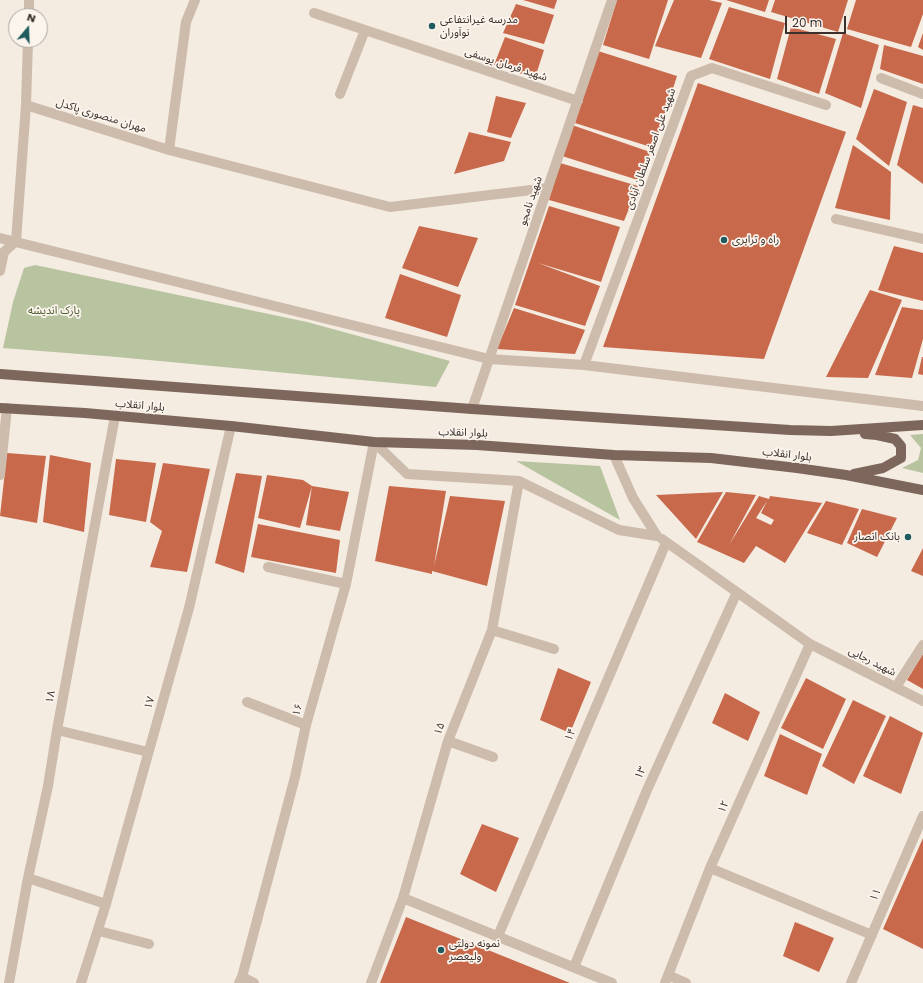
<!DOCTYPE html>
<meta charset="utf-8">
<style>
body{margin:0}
#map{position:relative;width:923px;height:983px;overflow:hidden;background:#f4ebe1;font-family:Poppins,sans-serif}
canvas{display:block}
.north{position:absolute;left:8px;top:8px;width:40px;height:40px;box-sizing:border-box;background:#fbf5ee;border:1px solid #aea6a0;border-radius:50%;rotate:19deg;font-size:11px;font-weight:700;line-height:16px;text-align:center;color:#3b302b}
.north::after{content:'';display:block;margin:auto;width:14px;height:18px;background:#1f5a5e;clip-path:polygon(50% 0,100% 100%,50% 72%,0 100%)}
.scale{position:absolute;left:785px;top:16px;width:61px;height:18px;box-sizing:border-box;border:2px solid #3b302b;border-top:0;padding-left:5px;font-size:12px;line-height:14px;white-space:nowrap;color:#3b302b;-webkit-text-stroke:3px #fbf5ee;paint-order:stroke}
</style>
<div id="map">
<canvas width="923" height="983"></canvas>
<div class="north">N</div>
<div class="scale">20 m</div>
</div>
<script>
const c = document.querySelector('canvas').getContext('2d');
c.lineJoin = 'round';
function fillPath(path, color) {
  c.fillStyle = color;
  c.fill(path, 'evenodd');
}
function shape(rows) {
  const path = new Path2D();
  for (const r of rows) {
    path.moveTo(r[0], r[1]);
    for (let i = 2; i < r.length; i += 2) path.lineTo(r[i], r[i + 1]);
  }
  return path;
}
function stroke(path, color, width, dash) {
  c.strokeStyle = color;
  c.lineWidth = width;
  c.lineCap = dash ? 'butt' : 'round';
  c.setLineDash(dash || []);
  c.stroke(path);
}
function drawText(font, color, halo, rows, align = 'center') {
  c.font = font + ' Poppins,"Noto Sans Arabic",sans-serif';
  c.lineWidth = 3.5;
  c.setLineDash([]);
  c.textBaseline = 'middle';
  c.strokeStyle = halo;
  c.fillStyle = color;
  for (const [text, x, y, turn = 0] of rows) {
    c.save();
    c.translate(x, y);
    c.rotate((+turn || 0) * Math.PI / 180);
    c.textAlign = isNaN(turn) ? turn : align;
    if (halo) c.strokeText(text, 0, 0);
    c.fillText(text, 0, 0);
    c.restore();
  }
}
fillPath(shape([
 [35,265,307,322,450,361,436,387,117,357,3,348,13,302,24,268],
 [923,434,923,473,902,468,918,460,921,448,910,435],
 [516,461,600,466,620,520]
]), '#b8c4a0');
fillPath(shape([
 [523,0,557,0,554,9],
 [617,0,668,0,649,59,603,45],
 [674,0,709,0,722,3,701,58,655,46],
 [726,0,769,0,765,12],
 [775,0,848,0,838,32,771,12],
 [856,0,923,0,923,14,911,47,847,29],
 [516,4,554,15,544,44,503,33],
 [729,7,785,23,770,79,709,59],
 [791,27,836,39,819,94,777,79],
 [843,33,879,45,861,108,825,93],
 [923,33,923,50,918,47],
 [505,37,544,50,535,78,494,65],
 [884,45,923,56,923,84,880,69],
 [598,51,677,76,654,148,575,123],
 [698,83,846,132,764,359,603,347],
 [874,89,907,102,889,166,856,139],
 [496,96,526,103,511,138,487,132],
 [913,105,923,108,923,184,897,165],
 [572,125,650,152,641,181,562,156],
 [469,132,511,142,504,161,454,174],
 [853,145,891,172,890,220,835,208],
 [560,163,638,186,624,221,549,200],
 [549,206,620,227,601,282,538,263,600,286,585,326,515,305],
 [419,226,478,238,458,287,402,268],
 [894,246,923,253,923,301,878,290],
 [400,274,461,295,447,337,385,318],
 [870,290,902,300,868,378,826,377],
 [902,307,923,310,923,339,912,378,875,375],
 [514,308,585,330,575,354,497,349],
 [922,357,923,357,923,375,918,374],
 [7,453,46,456,37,523,0,516],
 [50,455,91,463,84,532,43,522],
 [116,459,156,463,146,522,109,515],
 [163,463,210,469,187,572,150,567,162,531,150,522],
 [236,473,262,476,244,573,215,563],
 [267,475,303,480,312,486,349,492,340,531,306,525,312,486,300,528,258,518],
 [389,486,446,491,434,566,450,496,505,501,487,586,432,571,432,574,375,561],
 [723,492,696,539,656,495],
 [726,492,756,495,729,545,759,496,769,499,770,496,822,503,785,563,756,546,744,563,697,542],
 [767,501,761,513,774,520,771,525,756,518],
 [826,501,859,509,842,545,807,533],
 [862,509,897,518,877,557,847,543],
 [258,524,340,540,336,573,251,557],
 [923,548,923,576,911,571],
 [923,654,923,689,907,680],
 [558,668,591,682,570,733,540,720],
 [806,678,846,699,823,749,781,728],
 [725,693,760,712,748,741,712,723],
 [853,700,886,716,854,784,822,766],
 [890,716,923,733,901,794,863,776],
 [780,734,822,754,807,795,764,776],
 [482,824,519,838,496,892,460,874],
 [923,838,923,949,883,929],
 [406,917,570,983,380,983],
 [795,922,834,938,819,972,783,956]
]), '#c8694b');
stroke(shape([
 [195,0,186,22,169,150,390,207,548,188],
 [314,13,578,101],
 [29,16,29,0],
 [28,40,26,105,169,150],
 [881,78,923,94],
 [340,94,365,30],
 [836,219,923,239],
 [0,238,489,359,584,365,923,406],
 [0,271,4,252,16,241,26,105],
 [584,365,691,76,712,68,826,105],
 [472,409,612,0],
 [374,442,407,474,519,481,619,530,657,536,633,498,614,455],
 [0,475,7,408],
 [662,539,810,644,923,701],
 [268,567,346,584],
 [492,630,554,649],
 [896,687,923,645],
 [247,702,306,725],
 [57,730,148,752],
 [448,741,493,757],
 [710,868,872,935],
 [28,878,106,904],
 [403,898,612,983],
 [99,931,149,944],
 [498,936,666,543],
 [574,967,647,790,737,592],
 [668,975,686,983],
 [242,977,254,983],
 [9,983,28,878,48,786,57,730,115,416],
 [81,983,106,904,189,608,231,426],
 [239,983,242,977,295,777,306,725,346,584,374,442],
 [371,983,403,898,448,741,492,630,519,481],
 [665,983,710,868,810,644],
 [851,983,923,816]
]), '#cdbbac', 10);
stroke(shape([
 [0,374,472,409,790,430,831,431,923,425],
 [0,408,85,413,231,426,374,442,477,445,614,455,711,458,797,468,846,475,923,490],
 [854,474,883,468,901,458,901,446,895,439,877,435,865,434]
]), '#7d675c', 10);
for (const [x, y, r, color] of [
 [432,26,4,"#1f5a5e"],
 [724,240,4,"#1f5a5e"],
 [908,537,4,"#1f5a5e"],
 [441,950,4,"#1f5a5e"]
]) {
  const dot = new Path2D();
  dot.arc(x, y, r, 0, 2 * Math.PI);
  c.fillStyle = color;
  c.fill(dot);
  stroke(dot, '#fbf5ee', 1.5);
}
drawText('11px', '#3b302b', '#fbf5ee', [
 ["مدرسه غیرانتفاعی",440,20],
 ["نوآوران",440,33],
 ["راه و ترابری",732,240],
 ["بانک انصار",900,537,"right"],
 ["نمونه دولتی",449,944],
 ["ولیعصر",449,957]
], 'left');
drawText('11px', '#3b302b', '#fbf5ee', [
 ["شهید فرمان یوسفی",506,65,18],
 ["مهران منصوری پاکدل",101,116,17],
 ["شهید علی اصغر سلطان آبادی",651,149,-70],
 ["شهید نامجو",531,201,-71],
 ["بلوار انقلاب",140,406,5],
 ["بلوار انقلاب",463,433,2],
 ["بلوار انقلاب",787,455,7],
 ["شهید رجایی",872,662,27],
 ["۱۸",51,697,-79],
 ["۱۷",150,703,-74],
 ["۱۶",298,710,-74],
 ["۱۵",440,729,-70],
 ["۱۴",571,735,-67],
 ["۱۳",641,773,-65],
 ["۱۲",724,807,-66],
 ["۱۱",876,895,-67]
]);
drawText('11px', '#4a5a2e', '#fbf5ee', [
 ["پارک اندیشه",54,311]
]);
</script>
